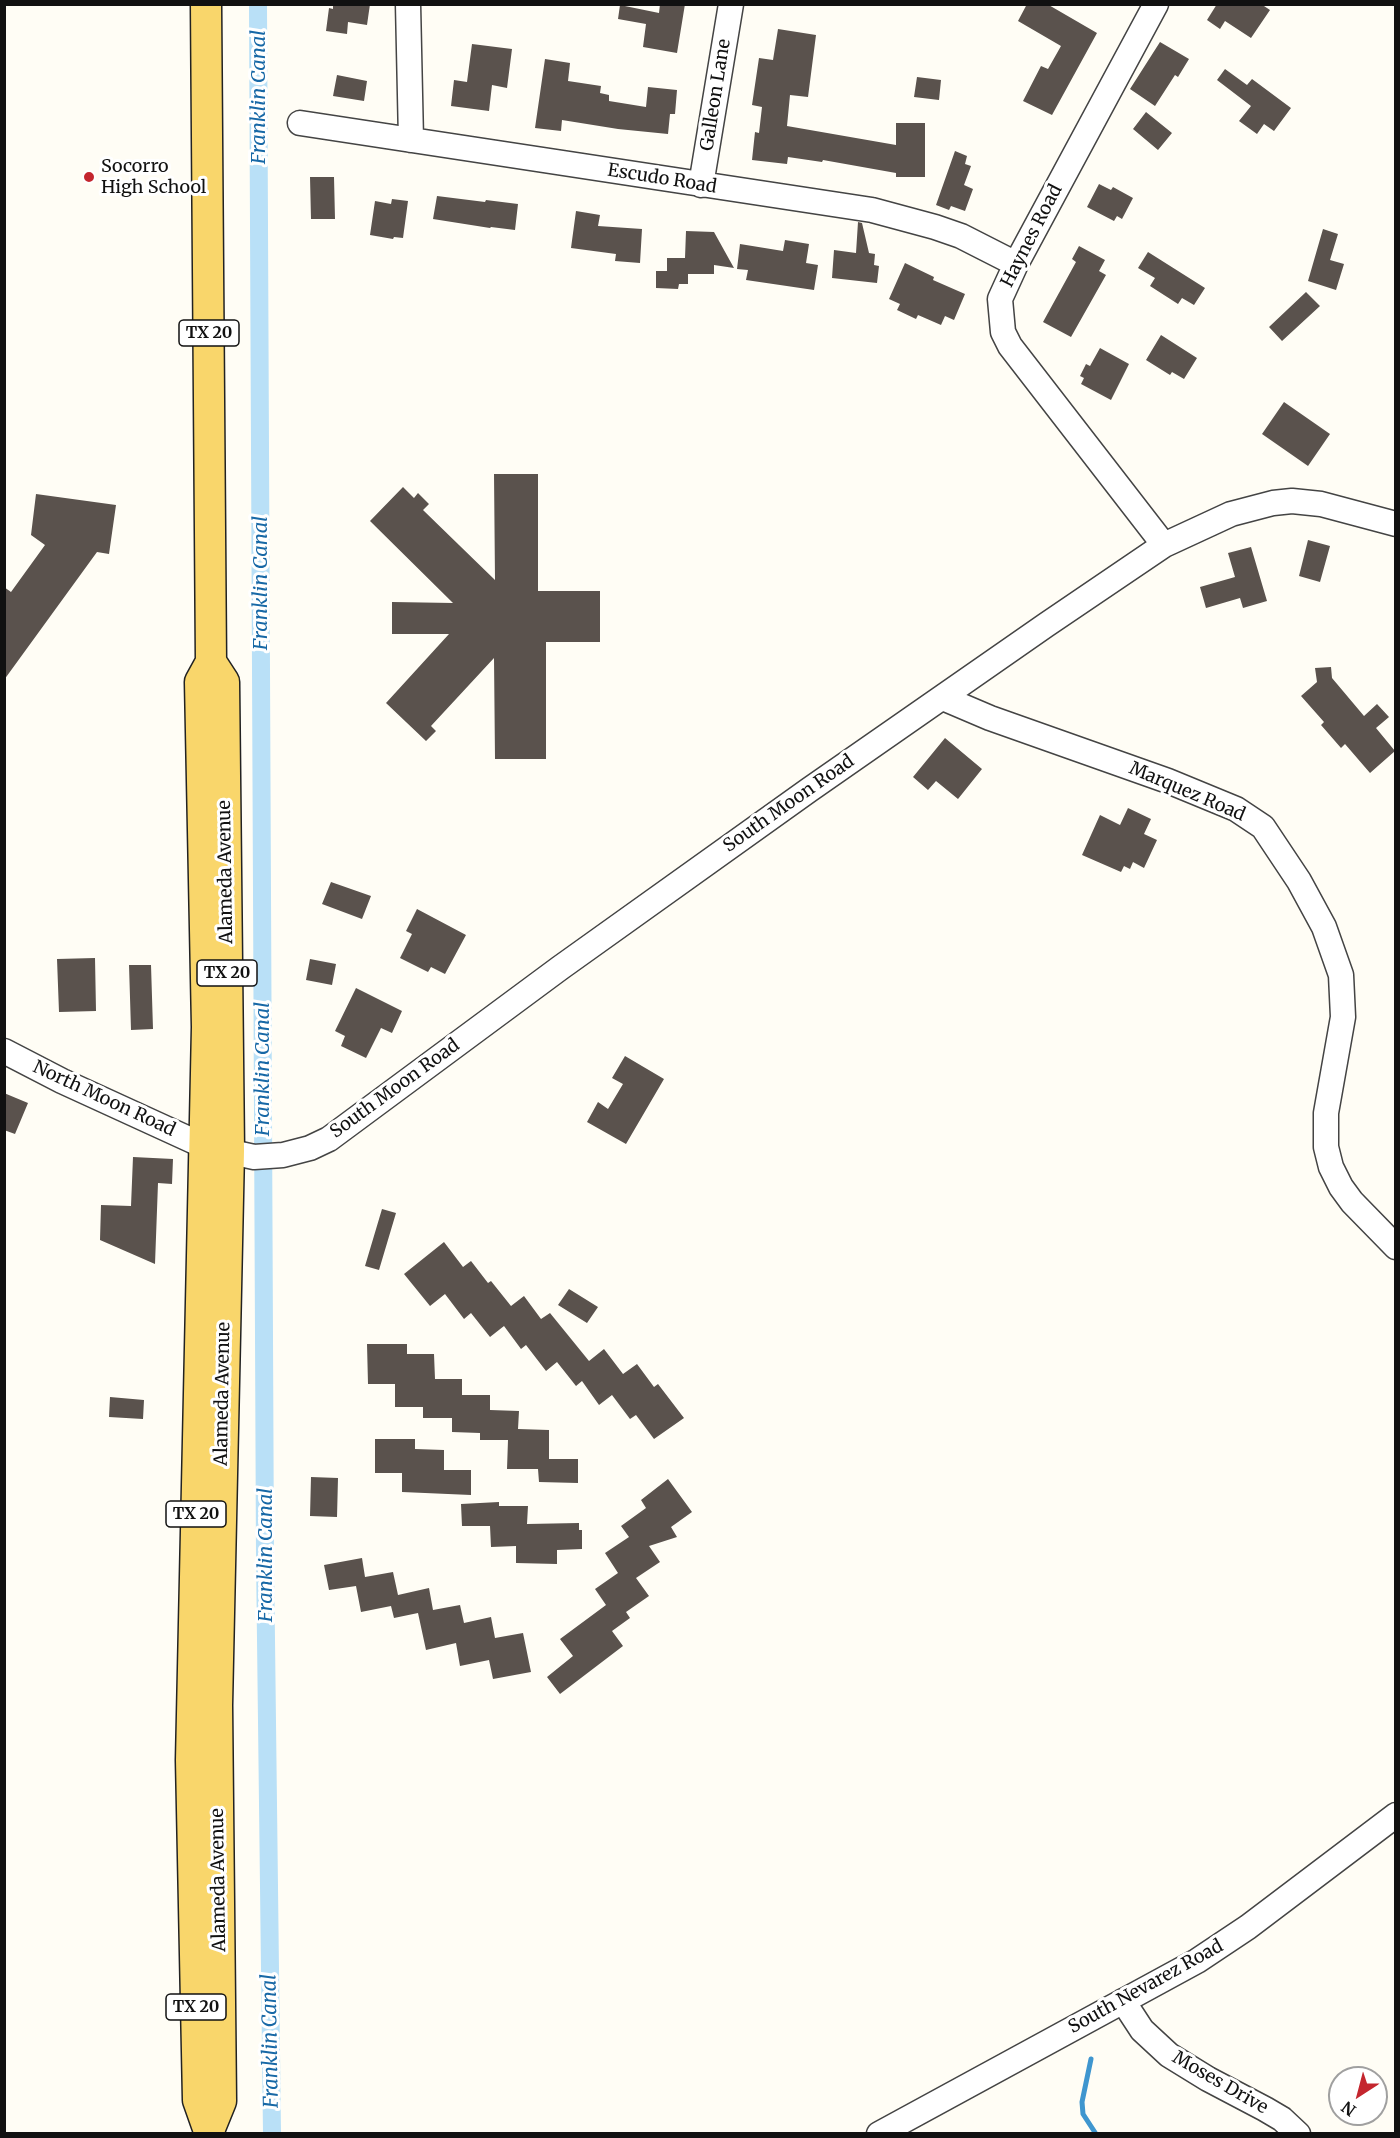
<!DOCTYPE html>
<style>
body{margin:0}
#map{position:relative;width:1400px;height:2138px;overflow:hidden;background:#fffdf5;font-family:Merriweather,serif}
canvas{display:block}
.frame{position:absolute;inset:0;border:6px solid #111;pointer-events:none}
.north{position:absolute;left:1328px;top:2066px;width:60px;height:60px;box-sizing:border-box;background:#fff;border:2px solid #a0a0a0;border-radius:50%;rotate:216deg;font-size:16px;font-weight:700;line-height:24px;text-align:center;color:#111}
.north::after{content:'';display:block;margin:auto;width:21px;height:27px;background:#c4262e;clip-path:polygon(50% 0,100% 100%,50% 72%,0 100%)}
</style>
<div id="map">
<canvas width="1400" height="2138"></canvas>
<div class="frame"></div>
<div class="north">N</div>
</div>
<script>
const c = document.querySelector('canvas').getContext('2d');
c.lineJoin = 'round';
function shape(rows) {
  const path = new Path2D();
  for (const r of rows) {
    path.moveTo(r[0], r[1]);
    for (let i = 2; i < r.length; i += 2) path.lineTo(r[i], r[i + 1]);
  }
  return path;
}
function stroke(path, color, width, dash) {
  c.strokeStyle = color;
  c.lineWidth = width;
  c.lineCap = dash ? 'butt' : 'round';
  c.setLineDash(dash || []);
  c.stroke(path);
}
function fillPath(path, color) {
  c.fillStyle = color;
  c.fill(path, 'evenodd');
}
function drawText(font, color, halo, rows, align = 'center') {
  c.font = font + ' Merriweather,serif';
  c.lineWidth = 6;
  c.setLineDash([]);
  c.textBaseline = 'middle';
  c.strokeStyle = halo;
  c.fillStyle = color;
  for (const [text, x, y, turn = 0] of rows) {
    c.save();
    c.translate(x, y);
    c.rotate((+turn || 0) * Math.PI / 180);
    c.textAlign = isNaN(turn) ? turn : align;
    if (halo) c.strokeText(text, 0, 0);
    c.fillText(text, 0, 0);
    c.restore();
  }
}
stroke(shape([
 [1091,2059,1082,2102,1083,2114,1096,2134]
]), '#3f96cf', 5);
stroke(shape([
 [258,4,265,1557,272,2134]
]), '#b9e0f7', 18);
fillPath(shape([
 [333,4,370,4,367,25,348,22,347,34,326,31,329,8,333,9],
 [660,4,685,4,677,53,643,47,646,24,618,19,620,5,659,13],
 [1027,4,1047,4,1097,33,1052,115,1023,101,1041,66,1048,69,1061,46,1018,21],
 [1217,4,1261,4,1270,10,1251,38,1225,21,1220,29,1207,20],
 [778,29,816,35,808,97,790,95,787,126,896,145,896,123,925,123,925,177,896,177,896,173,823,160,822,162,788,157,787,164,752,160,755,132,759,133,762,107,752,105,759,58,773,60],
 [1160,42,1189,59,1178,77,1175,75,1155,106,1130,89],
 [472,44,512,49,507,88,492,85,489,111,451,106,454,80,467,82],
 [545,59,570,63,568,81,601,86,600,93,609,95,609,101,646,107,648,87,677,90,675,114,670,114,668,134,618,129,562,120,561,131,535,128],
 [1225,69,1247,85,1252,79,1291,108,1274,131,1264,124,1257,134,1239,121,1251,106,1217,80],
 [337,75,367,81,364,101,333,96],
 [917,77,941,80,939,100,914,97],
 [1146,112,1172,133,1158,150,1133,129],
 [955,151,967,156,965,164,971,166,964,185,973,189,965,211,951,206,949,210,936,205],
 [310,177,334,177,335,219,311,219],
 [1099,184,1111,190,1113,187,1133,198,1122,219,1117,216,1114,221,1087,207],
 [437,196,485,202,486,200,518,204,515,230,491,227,490,228,433,219],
 [392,199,408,201,403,238,394,237,393,239,370,235,375,201,391,204],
 [576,211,600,215,598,226,642,229,640,263,615,261,616,254,571,248],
 [858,222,862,223,869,253,875,254,874,265,879,266,877,283,832,278,834,250,856,253],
 [1323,229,1338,234,1330,260,1344,264,1336,290,1308,281],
 [686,231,714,232,734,268,714,265,714,274,688,274,688,284,679,284,678,289,656,288,656,271,667,271,667,258,685,258],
 [785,240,809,244,806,263,818,265,814,290,746,280,748,270,737,269,740,244,783,251],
 [1079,246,1105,260,1099,271,1106,275,1071,337,1043,322,1076,262,1072,259],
 [1148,252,1205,288,1194,305,1182,298,1178,304,1150,286,1155,278,1138,268],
 [905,263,934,277,933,280,965,294,954,320,945,316,941,325,918,315,916,319,897,310,900,304,889,299],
 [1306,292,1320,306,1282,341,1269,327],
 [1161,335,1197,358,1184,379,1172,372,1170,375,1146,360],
 [1100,348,1129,364,1111,400,1081,384,1084,378,1080,376,1086,364,1090,366],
 [1284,402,1330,434,1308,466,1262,434],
 [494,474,538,474,538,591,600,591,600,642,546,642,546,759,495,759,494,658,431,726,436,731,426,741,386,703,449,634,392,634,392,602,453,603,370,521,403,487,414,498,418,493,429,504,423,510,495,580],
 [36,494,116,505,109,554,97,552,4,680,4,587,11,592,45,545,31,535],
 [1308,540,1330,546,1320,582,1299,576],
 [1251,547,1267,601,1243,608,1240,598,1206,608,1200,587,1235,577,1228,553],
 [1331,667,1332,678,1364,716,1377,704,1389,717,1376,728,1395,751,1370,773,1345,744,1341,748,1321,725,1324,722,1301,696,1317,682,1315,668],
 [945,738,982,769,958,799,936,781,928,790,913,777],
 [1128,808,1151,819,1144,834,1157,840,1144,868,1133,862,1130,869,1124,866,1121,872,1082,855,1100,815,1120,825],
 [331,882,371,896,362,919,322,904],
 [417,909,466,935,445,974,431,967,428,972,400,958,412,934,406,931],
 [95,958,96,1011,59,1012,57,959],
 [310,959,336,964,332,985,306,980],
 [129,965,151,965,153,1029,131,1030],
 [356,988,402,1011,392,1033,381,1028,366,1058,341,1046,345,1036,335,1031],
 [625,1056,664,1079,626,1144,587,1122,598,1102,608,1109,623,1084,612,1078],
 [4,1093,28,1103,15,1134,4,1130],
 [133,1157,173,1159,172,1184,158,1183,155,1264,100,1240,101,1205,131,1206],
 [382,1209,396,1213,379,1270,365,1266],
 [444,1242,463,1267,471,1261,488,1283,491,1281,511,1306,524,1296,541,1319,550,1313,589,1361,604,1349,623,1374,637,1364,654,1387,658,1384,684,1418,654,1439,636,1415,630,1419,612,1395,599,1405,582,1381,576,1386,557,1362,546,1371,526,1345,521,1349,504,1326,490,1337,471,1313,464,1319,445,1294,430,1306,404,1274],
 [569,1289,598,1307,587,1323,558,1305],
 [367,1344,407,1344,407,1354,434,1354,435,1379,462,1379,462,1395,490,1395,490,1410,519,1411,518,1429,549,1430,549,1459,578,1459,578,1483,539,1482,538,1469,507,1469,508,1440,480,1440,480,1433,452,1432,452,1418,423,1418,423,1407,395,1407,395,1384,368,1384],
 [110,1397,144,1400,143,1419,109,1417],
 [375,1439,415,1439,415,1449,444,1450,444,1470,471,1470,471,1495,402,1492,402,1473,375,1473],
 [311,1477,338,1478,337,1517,310,1516],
 [668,1479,692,1512,671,1527,677,1537,649,1546,660,1562,636,1578,649,1596,626,1612,630,1618,612,1631,623,1646,560,1694,547,1677,573,1656,560,1639,606,1605,595,1589,618,1573,605,1553,629,1537,621,1526,646,1508,641,1500],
 [499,1502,499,1506,528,1506,527,1524,579,1523,579,1530,582,1530,582,1549,557,1550,557,1564,516,1563,516,1546,491,1547,490,1526,462,1526,461,1504],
 [362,1558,365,1577,393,1572,398,1595,429,1588,433,1610,460,1605,464,1623,491,1617,495,1638,523,1633,531,1672,493,1679,489,1660,460,1666,456,1643,426,1650,418,1613,394,1618,391,1606,361,1612,356,1586,329,1590,324,1565]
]), '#5a524d');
const minor = shape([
 [408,4,411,140],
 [1156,4,1016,264,1000,299,1003,332,1010,346,1164,545],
 [300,123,872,210,935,227,961,236,1016,264],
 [701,185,731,4],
 [943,698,990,718,1168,781,1236,809,1263,827,1299,881,1324,927,1341,975,1343,1017,1326,1113,1326,1147,1331,1167,1341,1187,1352,1202,1396,1247],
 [4,1051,62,1081,204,1146,254,1157,283,1155,310,1148,329,1139,560,968,809,790,1046,625,1164,545,1231,514,1273,503,1292,501,1321,504,1396,524],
 [1123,2001,1142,2030,1169,2055,1208,2079,1265,2109,1282,2119,1298,2134],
 [879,2134,1197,1961,1248,1927,1396,1815]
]);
const major = shape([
 [206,4,211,662,200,682,207,1027,191,1760,198,2100,210,2134],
 [210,2128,221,2101,217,1705,229,1151,224,682,211,662]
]);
stroke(minor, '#444', 27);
stroke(major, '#222', 33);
stroke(minor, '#fff', 24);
stroke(major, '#f9d66b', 30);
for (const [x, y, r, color] of [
 [89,177,6,"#c4262e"]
]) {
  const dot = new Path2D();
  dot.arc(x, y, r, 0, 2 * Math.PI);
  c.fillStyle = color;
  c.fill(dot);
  stroke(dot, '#fff', 2);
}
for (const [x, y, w] of [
 [209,333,60],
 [227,973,60],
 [196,1514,60],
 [196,2007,60]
]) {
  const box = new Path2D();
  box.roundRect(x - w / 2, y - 13, w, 26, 4.5);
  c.fillStyle = '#fff';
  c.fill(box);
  stroke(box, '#111', 1.5);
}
drawText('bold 16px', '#111', null, [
 ["TX 20",209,333],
 ["TX 20",227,973],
 ["TX 20",196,1514],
 ["TX 20",196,2007]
]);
drawText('18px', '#111', '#fff', [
 ["Galleon Lane",716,95,-81],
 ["Escudo Road",662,179,9],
 ["Haynes Road",1032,236,-63],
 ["Marquez Road",1187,792,23],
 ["South Moon Road",789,804,-35],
 ["Alameda Avenue",226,872,-91],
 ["South Moon Road",395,1089,-36],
 ["North Moon Road",104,1099,25],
 ["Alameda Avenue",223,1394,-89],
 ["Alameda Avenue",219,1880,-91],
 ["South Nevarez Road",1146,1987,-29],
 ["Moses Drive",1220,2083,30]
]);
drawText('18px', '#111', '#fff', [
 ["Socorro",101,167],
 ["High School",101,188]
], 'left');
drawText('italic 20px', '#1768a6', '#fff', [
 ["Franklin Canal",259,97,-90],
 ["Franklin Canal",261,583,-90],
 ["Franklin Canal",263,1069,-90],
 ["Franklin Canal",266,1555,-90],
 ["Franklin Canal",271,2041,-91]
]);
</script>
